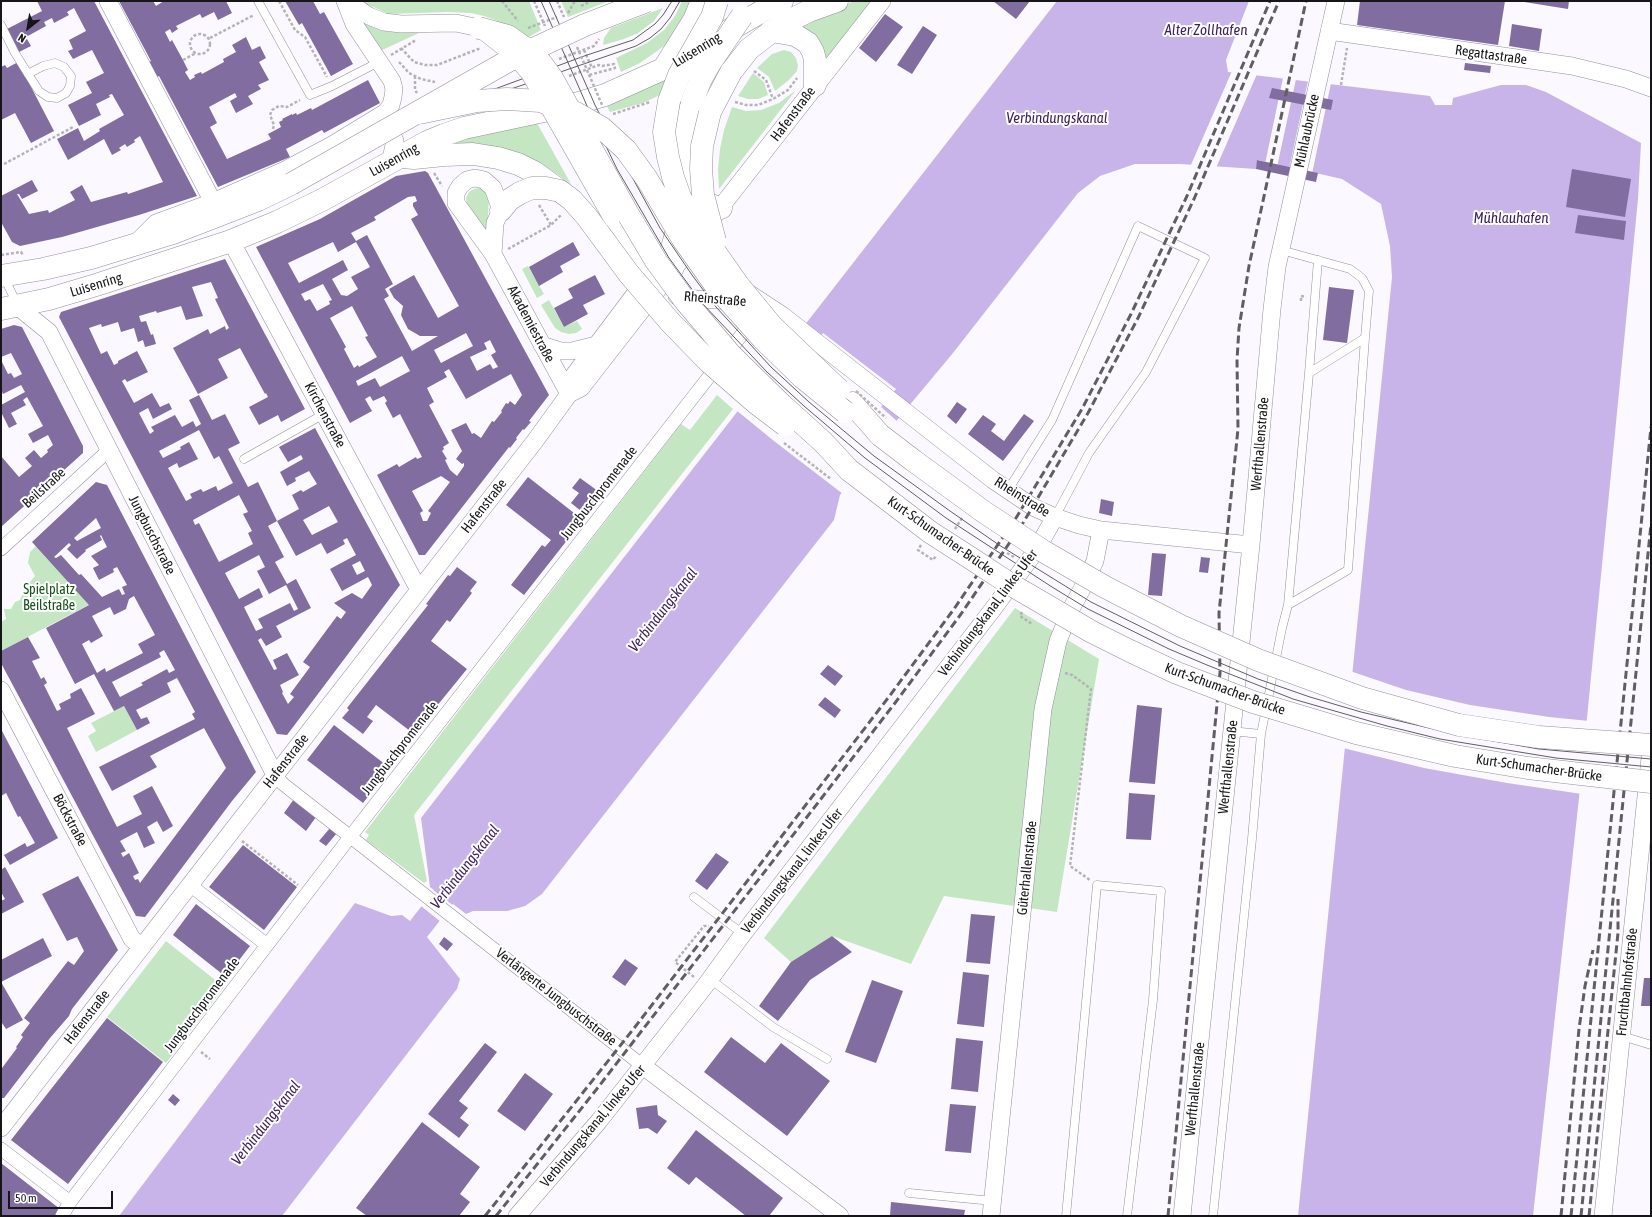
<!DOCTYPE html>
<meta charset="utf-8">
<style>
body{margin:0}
#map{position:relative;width:1652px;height:1217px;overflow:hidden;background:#fbf9ff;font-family:"Asap Condensed",sans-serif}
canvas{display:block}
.frame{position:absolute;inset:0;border:2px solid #161518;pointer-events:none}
.north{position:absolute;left:8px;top:8px;width:40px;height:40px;-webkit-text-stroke:3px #fff;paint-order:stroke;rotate:211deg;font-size:11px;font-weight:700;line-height:16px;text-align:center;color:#161518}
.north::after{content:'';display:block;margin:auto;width:14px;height:18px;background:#161518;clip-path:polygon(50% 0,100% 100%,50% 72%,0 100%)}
.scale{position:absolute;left:8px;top:1191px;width:105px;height:18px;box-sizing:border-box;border:2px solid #161518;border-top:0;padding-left:5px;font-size:12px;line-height:14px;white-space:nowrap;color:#161518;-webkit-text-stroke:3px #fff;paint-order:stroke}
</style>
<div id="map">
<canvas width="1652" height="1217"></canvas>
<div class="frame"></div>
<div class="north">N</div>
<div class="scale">50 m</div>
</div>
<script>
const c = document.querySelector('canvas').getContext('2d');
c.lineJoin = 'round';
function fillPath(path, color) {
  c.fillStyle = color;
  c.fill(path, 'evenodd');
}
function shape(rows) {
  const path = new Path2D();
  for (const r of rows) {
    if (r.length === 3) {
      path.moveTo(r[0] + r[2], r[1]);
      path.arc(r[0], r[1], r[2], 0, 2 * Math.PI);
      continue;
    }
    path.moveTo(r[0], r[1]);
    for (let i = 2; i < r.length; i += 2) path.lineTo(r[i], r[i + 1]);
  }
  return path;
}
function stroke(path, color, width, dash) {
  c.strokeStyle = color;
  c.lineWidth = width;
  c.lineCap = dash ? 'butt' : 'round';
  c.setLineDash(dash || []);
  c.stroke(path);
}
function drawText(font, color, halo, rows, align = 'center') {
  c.font = font + ' "Asap Condensed",sans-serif';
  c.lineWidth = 4;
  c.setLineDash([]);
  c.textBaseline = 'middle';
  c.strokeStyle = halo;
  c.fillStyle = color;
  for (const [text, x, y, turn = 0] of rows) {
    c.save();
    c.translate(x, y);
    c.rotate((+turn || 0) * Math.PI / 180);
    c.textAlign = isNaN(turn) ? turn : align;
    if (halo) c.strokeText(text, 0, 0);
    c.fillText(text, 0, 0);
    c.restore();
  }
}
fillPath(shape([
 [529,1,541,30,527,38,495,20,484,16,471,13,447,12,389,14,362,2],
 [561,1,609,1,568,17],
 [682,1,695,1,674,39,640,63,621,72,616,58,647,43,664,30,675,16],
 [855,1,875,1,824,66,796,23],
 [663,8,654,21,638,33,624,39,603,45,604,38,611,28],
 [365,22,379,29,389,32,419,33,378,52,361,27],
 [784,50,791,52,796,58,798,65,797,71,789,80,775,91,769,77,757,68,772,54],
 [753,73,764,82,768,95,758,99,748,99,738,96],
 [669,77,662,94,643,103,610,112,606,104],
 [796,90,719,189,718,169,720,149,724,130,732,107,746,111,761,110,779,103],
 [537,123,571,184,551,170,521,155,440,145,492,130],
 [480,188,486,191,489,197,488,215,489,230,482,232,468,207,466,198,469,192,474,189],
 [528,266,544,294,537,298,522,269],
 [549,300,564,327,577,321,582,329,576,333,569,334,561,332,555,328,541,305],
 [717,395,733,409,414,815,427,881,424,883,366,840,369,835,365,832,681,424,690,430],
 [36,546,90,604,1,651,1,622,6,619,4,609,11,609,15,602,20,600,25,588,35,576,28,563,30,552],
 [1015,608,1099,659,1057,912,944,896,911,964,832,936,791,962,764,938],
 [124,706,137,730,96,752,88,736,96,731,91,723],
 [166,941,224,987,166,1063,107,1017]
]), '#c4e6c2');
fillPath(shape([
 [1057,1,1249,1,1226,60,1228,72,1430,96,1435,105,1452,105,1453,98,1501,85,1526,85,1546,92,1641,143,1638,199,1580,789,1533,1216,1298,1216,1392,277,1390,246,1381,204,1342,179,1258,160,1256,169,1180,164,1135,164,1100,176,1078,193,953,353,898,419,840,495,834,520,542,894,525,906,507,911,473,911,466,914,453,904,427,937,460,979,457,989,282,1216,119,1216,355,903,391,916,402,915,410,921,434,890,430,887,421,818]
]), '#c8b4e9');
fillPath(shape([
 [1232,71,1257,74,1216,168,1190,167],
 [1283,78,1296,79,1277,167,1265,164],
 [1308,81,1331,83,1312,174,1289,169],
 [799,328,815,344,823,333,896,389,881,407,898,422,843,494,774,441,736,410],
 [1350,671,1406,690,1470,705,1549,717,1589,721,1582,794,1507,783,1424,768,1343,748],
 [433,890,467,916,453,907,441,922,421,906,423,901]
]), '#fbf9ff');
fillPath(shape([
 [37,1,94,1,197,196,139,215,62,237,20,246,12,242,1,222,1,196,32,180,38,191,22,199,19,194,17,194,29,214,48,210,49,213,75,200,70,192,82,185,91,202,127,192,128,194,163,182,140,136,134,140,135,142,127,147,125,144,119,148,121,150,112,155,104,139,68,160,57,139,78,128,84,141,100,131,99,129,124,115,112,94,109,95,110,97,96,104,101,115,79,126,68,105,92,93,86,82,104,73,92,50,73,59,68,51,73,49,69,40,86,31,74,8,67,12,69,15,54,23,52,18,44,22,46,26,26,37,25,34,21,36,23,41,27,39,31,46,19,52,7,29,42,11],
 [119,1,153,1,156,6,164,1,226,1,232,13,218,20,214,12,202,18,200,14,176,26,178,29,172,33,170,29,165,32,170,42,172,40,183,60,188,70,185,72,190,80,195,77,194,75,201,72,202,74,224,62,223,59,236,52,232,45,246,37,252,50,260,46,266,58,259,62,269,80,258,85,261,89,248,96,253,104,236,113,230,101,237,97,235,93,209,107,217,123,210,127,227,159,271,139,268,134,281,127,279,122,283,120,282,119,292,114,292,115,296,113,297,115,311,108,312,110,368,80,380,103,324,133,322,130,286,149,290,157,218,187,159,76,157,77,149,62,151,61],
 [285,1,313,1,320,14,324,12,353,64,331,76,302,23,299,25],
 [993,1,1030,1,1016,19],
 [1360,1,1505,1,1498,45,1357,25],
 [1518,1,1569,1,1568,9],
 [885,14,903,27,876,62,859,48],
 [1512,24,1542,29,1539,51,1509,46],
 [923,26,937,35,912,74,897,65],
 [18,62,54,131,31,143,15,113,1,120,1,67,5,65,7,68],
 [1465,63,1491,66,1490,73,1464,70],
 [1272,88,1333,100,1331,110,1269,98],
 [1257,160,1318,173,1316,182,1256,169],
 [1572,169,1631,179,1625,217,1566,207],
 [425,171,428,173,549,395,529,421,531,422,524,430,523,429,516,438,517,439,510,448,509,447,425,555,419,555,377,475,397,464,399,467,416,457,417,459,422,457,400,414,393,418,385,403,387,401,384,396,373,401,370,396,365,399,372,411,350,423,256,247,320,219,396,176],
 [415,196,417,201,413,203,413,206,418,215,411,219,459,306,438,318,414,275,389,289,394,298,403,306,401,315,408,329,420,336,438,336,412,351,384,299,389,296,385,289,393,284,367,235,356,241,351,233,376,220,374,217,408,197],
 [333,242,338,252,356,242,370,267,351,277,358,289,347,296,341,295,332,279,348,270,343,260,299,283,288,263],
 [323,284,332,300,329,301,330,304,317,311,310,299,305,301,301,294],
 [352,306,368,336,365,337,377,357,359,367,358,365,354,368,344,349,346,347,330,318],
 [466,333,473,346,441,363,434,350],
 [490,340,496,352,491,355,498,367,493,369,490,364,477,371,470,357,487,349,484,343],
 [402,356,410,371,380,387,375,378,358,386,356,381],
 [449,369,466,399,511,374,522,395,515,405,510,401,508,404,506,403,501,411,502,412,494,422,492,421,481,438,474,433,472,434,466,423,451,430,462,451,456,459,462,464,464,463,464,466,457,476,450,470,445,460,447,459,442,451,444,449,443,447,449,443,429,405,434,402,427,388,447,377,444,372],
 [441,476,450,482,428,511,431,513,427,521,423,521,420,513,423,511,412,491],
 [1578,215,1626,221,1624,240,1575,233],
 [573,242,580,255,560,266,563,272,539,286,529,267],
 [225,259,305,409,281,422,278,415,259,425,249,407,268,397,266,393,265,394,240,348,218,359,228,378,198,394,173,348,208,329,210,334,225,326,226,330,229,328,215,299,218,298,211,282,192,287,203,316,186,320,181,306,157,313,156,311,139,316,141,322,146,321,151,335,153,334,156,344,145,347,143,340,138,342,134,328,121,332,118,322,102,327,101,324,89,328,101,354,107,351,114,365,118,363,118,361,137,351,148,372,127,382,125,379,122,381,134,403,152,393,160,407,169,403,172,409,153,419,148,408,139,413,150,434,154,431,151,427,175,415,182,427,193,421,196,427,201,424,189,400,199,395,212,420,225,414,240,443,228,449,248,487,258,482,277,521,268,526,284,557,275,562,287,584,296,579,311,608,276,626,282,637,266,646,261,638,258,640,274,670,277,669,273,660,287,653,299,675,280,685,283,692,282,693,288,704,294,697,290,694,310,667,303,662,337,616,341,619,346,612,334,603,352,593,362,599,372,585,368,577,342,591,330,569,356,555,347,538,343,540,345,544,327,554,321,543,296,556,277,521,299,509,292,495,301,490,303,492,317,484,309,471,295,478,296,481,287,486,280,472,303,459,301,455,288,462,279,447,315,428,400,585,287,735,277,734,59,317,61,312],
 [199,430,214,459,219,456,233,483,218,491,216,486,203,492,201,489,190,494,192,498,186,501,168,468,177,463,179,468,198,459,189,442,180,447,181,449,163,458,159,451],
 [239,495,248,512,243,514,252,531,248,533,253,544,219,562,199,523,195,525,193,520],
 [329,506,338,522,312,535,303,520],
 [259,555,265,567,257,571,269,594,286,585,298,609,294,611,290,603,258,619,263,628,256,631,244,607,263,597,259,588,239,599,225,573],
 [360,561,365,571,357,575,352,565],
 [595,275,605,294,583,305,588,314,564,327,554,308,573,298,568,289],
 [1329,287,1354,290,1347,343,1323,340],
 [14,325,22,327,83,446,83,453,1,527,1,456,19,477,32,466,25,458,34,450,41,458,48,452,47,450,53,445,48,435,33,443,28,434,43,426,27,397,23,400,26,405,11,413,17,424,9,428,1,412,1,405,25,392,21,385,3,394,1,390,1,360,8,374,11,373,14,378,22,374,11,353,1,357,1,329],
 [957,402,967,409,956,424,947,416],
 [1024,414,1034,421,1003,461,968,434,983,415,996,424,991,431,1004,441],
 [528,477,583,520,524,595,511,585,542,545,545,547,551,540,506,505],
 [580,478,602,494,586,515,571,503,579,493,572,488],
 [96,482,107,485,256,772,232,801,145,917,136,916,1,663,1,651,28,637,40,658,32,661,41,679,44,677,47,683,44,685,57,711,61,709,59,704,71,698,70,694,81,688,95,714,67,728,117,827,142,814,133,796,152,786,173,826,163,832,157,821,147,827,155,843,144,848,137,832,120,841,126,851,121,853,123,857,129,853,139,873,133,876,135,880,138,879,140,883,226,768,204,728,150,756,157,767,112,791,99,767,195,719,192,714,195,712,177,678,167,683,171,692,136,710,141,719,147,717,150,723,137,730,124,706,114,711,94,674,75,684,46,628,89,605,32,542],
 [96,518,101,528,77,541,74,538],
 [101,535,107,547,91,556,99,565,93,568,99,580,114,572,113,569,117,567,127,585,122,587,125,594,122,595,119,589,102,597,81,574,79,575,61,555,56,558,54,557,69,543,71,545,67,549,77,559,86,551,85,550,102,540,100,536],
 [134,596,155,635,138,644,143,653,106,672,105,668,97,673,82,644,89,640,91,643,103,636,92,616,110,607,114,615,126,609,129,599],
 [164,650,175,670,169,673,167,669,141,683,143,685,120,697,112,682,161,657,159,653],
 [1101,499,1114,502,1112,516,1099,513],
 [1152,553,1166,554,1162,596,1148,595],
 [1201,557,1210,558,1208,573,1199,572],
 [457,567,477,582,470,591,472,593,450,622,447,620,431,641,467,669,414,734,376,705,367,717,373,721,363,734,342,718,349,710,347,708,428,605,426,604,448,575,450,576],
 [828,665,843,676,835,686,820,674],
 [825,697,841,710,835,718,818,705],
 [1137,705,1162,708,1155,784,1129,782],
 [334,725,390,768,363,803,307,760],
 [1,729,58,838,10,865,4,855,25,843,27,847,35,843,20,816,18,817,6,793,1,796],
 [1129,793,1155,795,1151,840,1126,839],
 [294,799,316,817,306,831,284,813],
 [330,828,337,833,326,846,319,841],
 [243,845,297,887,264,930,209,887],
 [716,853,729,862,707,890,695,881],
 [5,867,24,902,1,914,1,901,5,899,1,892,1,870],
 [78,876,118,950,72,1009,69,1016,50,1038,4,1098,1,1098,1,1067,2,1068,17,1048,16,1047,23,1037,21,1035,30,1023,24,1018,68,961,74,965,84,951,77,937,67,941,42,894],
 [196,904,250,946,226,977,173,935],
 [971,914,995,916,990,964,966,962],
 [832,936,852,952,810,980,778,1021,759,1006,791,962],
 [444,937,453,944,447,951,439,944],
 [43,938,52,956,1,982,23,1020,6,1029,2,1023,1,1023,1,960],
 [625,959,638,968,625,986,612,977],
 [963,972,989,975,984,1027,957,1024],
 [1644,978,1651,978,1651,1006,1641,1006],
 [872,980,903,991,876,1063,845,1052],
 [107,1018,163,1062,68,1184,11,1140],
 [731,1037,765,1063,781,1043,830,1081,787,1136,704,1072],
 [956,1038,983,1041,978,1092,951,1089],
 [485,1043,497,1052,459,1101,468,1108,460,1118,469,1125,459,1138,428,1114],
 [525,1073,553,1094,525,1131,497,1111],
 [173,1094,180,1100,175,1106,168,1100],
 [950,1104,976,1106,971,1153,945,1151],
 [657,1105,658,1115,667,1121,657,1134,648,1128,639,1129,636,1108],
 [422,1122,480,1167,460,1194,470,1202,459,1216,367,1216,356,1208],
 [696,1130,783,1198,769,1216,746,1216,696,1177,689,1185,667,1168],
 [1,1163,60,1209,55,1216,1,1216],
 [891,1202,965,1210,964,1216,890,1216]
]), '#816d9f');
const service = shape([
 [258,1,310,95,332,86,379,62],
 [1,25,15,53,28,74,39,91,48,97,57,98,66,93,70,86,71,76,64,67,55,63,43,66,28,74],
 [4,277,17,304],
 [1309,373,1318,260],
 [244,459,324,414],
 [1008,490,1052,420,1138,226,1205,258,1146,372,1089,453,1055,517],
 [1288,605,1309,373,1365,338],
 [1231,731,1261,734],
 [694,897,743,934],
 [710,979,773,1027,827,1059],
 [1622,1036,1651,1045],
 [909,1193,993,1201],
 [1066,1216,1097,885,1161,891,1153,1000,1127,1216],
 [1213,1216,1252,839,1261,734,1282,628,1288,605,1348,570,1365,338,1369,291,1362,278,1350,269,1281,250]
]);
const pedestrian = shape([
 [1,549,109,450],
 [275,775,283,784,643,1066],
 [190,885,267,945],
 [1,1149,70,1202],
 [62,1216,70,1202,350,837,754,319]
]);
const minor = shape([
 [108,1,213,202],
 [351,1,357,8,369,16,384,22,401,24,456,23,479,28],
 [1329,31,1572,66,1626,79,1651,88],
 [381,120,390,128,395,141,390,163],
 [713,217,882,1],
 [612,218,648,276,657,283],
 [231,241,419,590],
 [135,244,156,223,213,202,285,170,332,145,386,112,391,105,393,97,394,89,392,81,354,24,345,1],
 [493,254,495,223,501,210,493,188,484,180,475,178,467,180,460,186,456,193,456,203,493,254,569,394],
 [648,276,675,269],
 [750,294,782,315,993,480,1033,507,1055,517,1079,525,1101,530,1251,545],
 [677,296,696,299,736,301],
 [17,306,49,332,275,775],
 [542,345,561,351,572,351,596,345],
 [569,394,571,379,647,278],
 [1,690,132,939,142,947],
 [643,1066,840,1216],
 [1,1128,535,441,569,394,581,388,697,239],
 [517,1216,599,1121,705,986,743,934,993,609,1035,552,1055,517],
 [991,1216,1043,709,1058,641,1072,607,1082,589,1095,561,1101,530],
 [1182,1216,1251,545,1272,309,1277,267,1336,1],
 [1603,1216,1651,748]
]);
const primary = shape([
 [728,31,764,10,782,1],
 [664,68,694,20,702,1],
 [692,194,694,197,707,204,721,208],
 [671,252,678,226,684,183,684,146,687,124,692,102],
 [1,276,43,269,91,258,173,233,258,200,291,184],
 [1,309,49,299,96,285,231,241,277,222,322,200,427,142,444,135,464,128,572,105,605,95,663,69,699,49]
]);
const trunk = shape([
 [771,31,795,35,808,43,813,52,815,60,815,85],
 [731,72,749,49,780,25,809,11,837,1],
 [402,157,414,158,444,155,473,154,498,158,518,164,534,172,560,191],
 [501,210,509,200,520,193],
 [852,403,880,435]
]);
stroke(service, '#939099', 9);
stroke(pedestrian, '#939099', 14);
stroke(minor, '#939099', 18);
stroke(primary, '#939099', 23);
stroke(trunk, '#939099', 23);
stroke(shape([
 [279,1,295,30,305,37,327,77],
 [502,1,518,21],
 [581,6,591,1],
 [568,13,575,1],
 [528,28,557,17],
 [200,44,10],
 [210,38,254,15],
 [401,48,414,62,425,65,437,65,481,48],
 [584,50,592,68],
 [391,55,416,40],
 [559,59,594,46,599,39],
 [183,60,196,53],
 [399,62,409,73,421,79,435,82],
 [754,71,766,80,773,99],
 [415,76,415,90,417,93],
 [569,76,599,65,602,66,614,64,615,68,589,75],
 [1341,85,1347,48],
 [735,102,746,105,758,105,773,99,788,90,797,78],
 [613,114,650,102],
 [273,129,274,125,270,115,272,110,279,106,287,107,300,100],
 [4,164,73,127],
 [434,173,442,186],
 [539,205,551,225],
 [508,249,551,225,562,214],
 [1,255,21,252,23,255],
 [1301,301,1301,296,1306,297],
 [955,529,962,518],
 [921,545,918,550,933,560,936,556],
 [1007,553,1014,557],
 [1022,612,1020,616,1032,624],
 [1065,673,1072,675,1091,689,1070,866,1090,880],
 [242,841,298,885],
 [694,977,675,962,704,926,709,926],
 [201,1052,210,1059]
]), '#b5b3b8', 2.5, [3, 2]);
stroke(service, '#fff', 8);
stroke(pedestrian, '#fff', 13);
stroke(minor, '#fff', 17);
stroke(primary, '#fff', 22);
stroke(trunk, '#fff', 22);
stroke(shape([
 [541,1,591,115,617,169,669,258,702,303,767,372,804,406,865,458,946,518,1052,587,1088,609,1169,649,1207,665,1293,699,1387,726,1440,739,1556,758,1651,767],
 [549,1,595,105,626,166,660,228,692,275,716,307,771,367,809,402,874,456,950,511,999,545,1091,602,1180,646,1258,679,1310,697,1361,712,1459,735,1539,749,1651,759],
 [484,93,587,55,633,40,655,24,663,15,672,1],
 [445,108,460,102],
 [449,113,476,101,636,46,650,38,661,29,670,18,680,1]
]), '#605e62', 1);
stroke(shape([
 [485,1216,635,1027,888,698,954,609,1016,518,1082,409,1131,314,1187,196,1270,1],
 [496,1216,596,1090,895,703,961,614,1023,523,1088,413,1138,318,1194,199,1279,1],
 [1168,1216,1220,673,1219,613,1238,429,1237,360,1239,328,1249,266,1306,1],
 [1561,1216,1579,1029,1585,986,1593,950],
 [1571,1216,1651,427],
 [1581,1216,1651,524],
 [1589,1216,1618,933,1618,899]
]), '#605e62', 3, [8, 4]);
const minorBridge = shape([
 [487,34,515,56,530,74,612,218]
]);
const primaryBridge = shape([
 [692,102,700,81,710,63,742,16],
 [291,184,510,60,585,25,647,1]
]);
const trunkBridge = shape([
 [717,1,712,17,679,75,669,101,664,132,668,157,673,177,680,197,692,219,739,286,772,326,839,390],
 [479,28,508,36,526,49,541,63,552,78,628,214,656,261,686,302,731,355,782,405,823,442,849,470,930,532,972,559,1010,584,1092,632,1130,651,1177,673,1253,702,1356,733,1455,756,1528,768,1651,782],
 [419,113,477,101,507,99,540,101,576,113,602,128,626,150,647,179,682,238,718,289,762,338,802,377,845,412],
 [520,193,532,188,546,188,560,191,572,200,587,217,629,274,671,323,709,362,756,403,785,425],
 [715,241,703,195,701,169,702,146,710,112,731,72],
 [880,435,914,461,984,512,1043,551,1105,587,1181,626,1258,660,1362,698,1459,725,1539,737,1651,745]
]);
stroke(minorBridge, '#939099', 18, []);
stroke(primaryBridge, '#939099', 23, []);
stroke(trunkBridge, '#939099', 23, []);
stroke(shape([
 [534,1,545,26],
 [557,1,564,17],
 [577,47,603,107],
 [856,391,886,418],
 [784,443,831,479]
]), '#b5b3b8', 2.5, [3, 2]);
stroke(minorBridge, '#fff', 17);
stroke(primaryBridge, '#fff', 22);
stroke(trunkBridge, '#fff', 22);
drawText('14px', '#161518', '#fff', [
 ["Luisenring",697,50,-31],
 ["Regattastraße",1491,55,8],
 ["Hafenstraße",793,114,-53],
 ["Mühlaubrücke",1307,131,-78],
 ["Luisenring",394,160,-29],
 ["Luisenring",96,285,-17],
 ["Rheinstraße",715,299,5],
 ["Akademiestraße",531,324,62],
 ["Kirchenstraße",325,415,62],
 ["Werfthallenstraße",1260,444,-85],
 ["Beilstraße",44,488,-42],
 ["Jungbuschpromenade",599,493,-52],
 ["Rheinstraße",1022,497,32],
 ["Hafenstraße",484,506,-52],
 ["Jungbuschstraße",152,535,63],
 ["Kurt-Schumacher-Brücke",941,536,35],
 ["Verbindungskanal, linkes Ufer",988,613,-53],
 ["Kurt-Schumacher-Brücke",1225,689,20],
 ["Jungbuschpromenade",400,748,-52],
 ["Hafenstraße",286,761,-52],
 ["Werfthallenstraße",1228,767,-84],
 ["Kurt-Schumacher-Brücke",1539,768,8],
 ["Böckstraße",70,820,62],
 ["Güterhallenstraße",1027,868,-84],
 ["Verbindungskanal, linkes Ufer",792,871,-52],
 ["Fruchtbahnhofstraße",1627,982,-84],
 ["Verlängerte Jungbuschstraße",556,997,38],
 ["Jungbuschpromenade",202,1005,-53],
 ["Hafenstraße",87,1017,-52],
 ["Werfthallenstraße",1195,1089,-84],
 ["Verbindungskanal, linkes Ufer",593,1126,-50]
]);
drawText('14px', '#165218', '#fff', [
 ["Spielplatz",49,590],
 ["Beilstraße",49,606]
]);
drawText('italic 15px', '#3b1e5d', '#fff', [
 ["Alter Zollhafen",1206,30],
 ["Verbindungskanal",1057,118],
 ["Mühlauhafen",1511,218],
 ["Verbindungskanal",663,610,-52],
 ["Verbindungskanal",465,867,-52],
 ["Verbindungskanal",266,1123,-52]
]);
</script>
